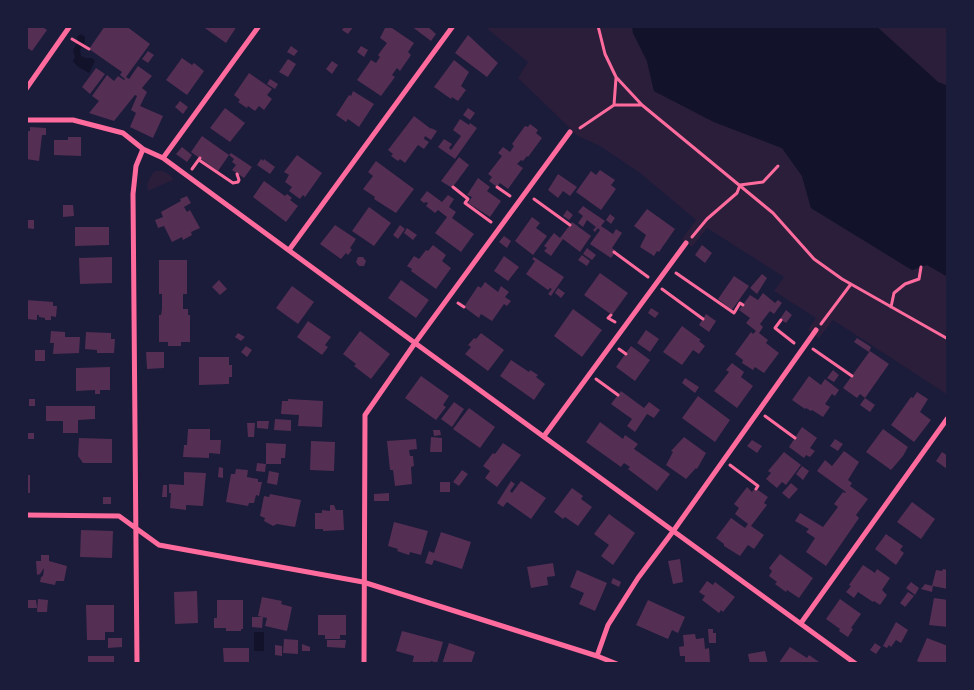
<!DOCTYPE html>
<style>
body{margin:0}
#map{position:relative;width:974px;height:690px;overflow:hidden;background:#1b1b3a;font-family:Signika,sans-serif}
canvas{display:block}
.frame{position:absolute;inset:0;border:28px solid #1b1b3a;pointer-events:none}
</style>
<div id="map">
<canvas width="974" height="690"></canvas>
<div class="frame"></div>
</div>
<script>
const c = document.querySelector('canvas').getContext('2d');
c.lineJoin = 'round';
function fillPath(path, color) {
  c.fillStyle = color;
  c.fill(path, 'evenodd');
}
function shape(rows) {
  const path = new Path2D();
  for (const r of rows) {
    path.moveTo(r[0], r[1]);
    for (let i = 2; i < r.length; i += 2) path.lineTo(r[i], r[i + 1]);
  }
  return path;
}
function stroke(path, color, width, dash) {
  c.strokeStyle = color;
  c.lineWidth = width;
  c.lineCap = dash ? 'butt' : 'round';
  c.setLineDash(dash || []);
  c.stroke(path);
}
fillPath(shape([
 [484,26,632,26,633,33,647,61,654,91,714,122,782,148,802,176,811,208,912,270,927,265,948,277,948,395,833,320,819,338,808,330,816,318,774,291,784,277,707,228,692,247,682,239,696,220,640,173,600,146,578,136,518,78,528,62],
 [876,26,948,26,948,86,938,82],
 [156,171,163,171,170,175,173,180,148,191,147,184,152,174]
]), '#2a1e3b');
fillPath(shape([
 [632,26,876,26,938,82,948,86,948,277,927,265,912,270,811,208,802,176,782,148,714,122,654,91,647,61,633,33],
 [81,34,85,37,85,42,80,50,81,56,86,58,92,58,95,61,89,73,77,66,73,61,75,57,73,50,78,42,77,37],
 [254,632,264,632,264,651,254,651]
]), '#12122b');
fillPath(shape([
 [26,26,41,26,47,30,32,51,26,47],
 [105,26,126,26,150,44,126,77,129,79,138,66,152,76,142,88,147,92,140,106,163,116,153,138,130,127,136,113,131,110,137,96,135,95,114,121,89,113,99,101,92,96,107,75,114,81,118,76,124,80,125,79,120,75,122,72,89,49],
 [202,26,237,26,226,43],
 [345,26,354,26,348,34,342,30],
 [386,26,389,26,414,43,408,52,411,55,400,71,397,68,392,75,395,77,381,96,357,80,371,60,376,63,380,57,378,55,387,43,380,38],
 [411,26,427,26,436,34,431,41],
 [468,35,498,63,487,77,455,53],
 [291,46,298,51,294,56,287,52],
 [361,46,368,50,364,57,357,52],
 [148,51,154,55,148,63,142,59],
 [182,58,192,65,194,63,204,71,187,95,166,80],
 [288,59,296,64,288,77,279,72],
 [454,60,469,72,461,86,466,90,458,101,452,97,451,99,434,87],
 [332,61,338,65,332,74,326,69],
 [96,68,105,74,90,94,82,87],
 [249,73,272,89,267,95,272,99,264,110,259,106,255,111,248,106,247,108,238,102,240,100,234,95],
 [270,79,278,84,275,89,267,84],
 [353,91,374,104,359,127,348,119,346,122,336,115,349,95,351,96],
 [180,101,188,107,183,114,175,107],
 [225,108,245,123,230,142,210,128],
 [468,108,475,113,470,120,463,115],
 [414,116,431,129,431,128,437,131,431,140,425,136,424,139,429,142,424,149,418,145,405,163,400,159,398,161,391,156,393,154,388,150],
 [460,119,469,125,470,123,477,128,455,159,438,147,444,139,452,144,449,148,451,150,461,136,453,130],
 [530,124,538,130,536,133,542,138,528,157,527,156,523,161,521,160,517,164,523,168,508,189,500,183,497,187,489,181,492,177,488,174,502,156,498,153,503,147,510,152,514,146,512,144,525,126,528,127],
 [30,127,46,128,46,135,42,135,39,161,26,159,26,131,30,131],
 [202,136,229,155,218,171,191,152],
 [68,137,81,137,81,156,54,155,54,140,68,140],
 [182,147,192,155,187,162,176,154],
 [231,153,252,167,244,178,232,170,236,165,232,162,234,159,229,155],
 [297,155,322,173,305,197,303,195,300,199,289,191,292,187,285,182,289,175,284,172],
 [459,157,469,165,452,188,441,181],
 [261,159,263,161,264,159,275,167,270,174,257,165],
 [376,161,414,189,396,213,374,199,375,197,363,189,373,176,368,172],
 [600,170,615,180,611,185,616,189,601,210,576,192,591,171,596,175],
 [558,174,577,187,570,196,563,191,558,198,548,190],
 [478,178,490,187,487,191,501,201,490,217,468,203,472,197,467,195],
 [264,181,285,196,287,194,292,198,290,200,298,206,286,222,253,197],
 [427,191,442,202,448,195,454,199,449,207,456,212,452,218,474,234,461,252,435,233,447,217,438,210,435,213,426,206,428,203,426,202,424,203,420,200],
 [187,196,191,203,184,207,187,212,190,210,200,228,191,232,192,235,183,240,182,237,172,242,164,226,158,228,155,220,163,217,161,212,181,201,180,199],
 [63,205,73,205,74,216,63,217],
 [583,206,605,221,601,226,613,234,616,229,622,233,612,248,616,251,611,258,590,244,600,230,598,228,595,232,593,230,596,227,587,220,583,227,578,223,583,216,578,212],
 [369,207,391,223,374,246,352,231],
 [647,209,675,229,659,252,657,251,654,256,640,247,646,235,634,226],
 [567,210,573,215,569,220,563,216],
 [610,214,615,218,611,224,606,220],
 [532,217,540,223,536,228,547,236,533,255,515,241],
 [26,220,34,220,34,229,26,228],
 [572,222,591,236,580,252,563,239,551,256,544,251,547,248,544,246,554,233,560,238],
 [335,225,356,239,350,248,352,250,348,255,346,253,341,259,320,244],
 [400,225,405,229,398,239,393,235],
 [75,227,109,227,109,245,75,246],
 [407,228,417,235,413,240,404,233],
 [504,236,511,241,507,248,499,242],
 [433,245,446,255,442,261,451,268,436,289,411,271,412,269,407,266,414,256,419,259,426,250,428,251],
 [702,245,712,253,705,263,695,255],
 [587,248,596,255,592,260,583,254],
 [582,255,590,261,587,266,578,260],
 [504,256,519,267,508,281,494,271],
 [112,257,112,283,80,284,79,258],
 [358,257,363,257,366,261,364,266,359,266,356,262],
 [534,257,564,277,551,296,548,294,552,289,550,288,548,290,526,274,535,261,532,259],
 [159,260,187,260,187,294,183,294,183,309,188,309,188,315,190,315,190,342,181,342,181,346,168,346,168,342,159,342,159,315,161,315,162,309,162,294,159,294],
 [600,273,628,293,612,315,584,295],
 [762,274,767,278,757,294,750,288],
 [734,276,749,286,732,310,718,299],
 [219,280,227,289,220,295,212,287],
 [401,280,429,300,416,318,388,298],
 [485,282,498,292,501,286,509,292,505,297,511,301,507,306,504,304,492,321,481,314,479,318,464,307,478,286,481,288],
 [292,286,314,302,298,324,276,308],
 [558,288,565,293,561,298,555,293],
 [763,293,775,303,778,300,782,303,774,314,770,311,760,324,763,327,759,333,768,340,766,343,779,353,764,373,755,367,753,370,742,363,743,360,735,354,751,332,753,334,756,331,746,323,750,318,739,310,750,295,758,300],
 [26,300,53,302,53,306,57,306,56,317,51,316,51,320,45,320,45,318,39,317,39,315,37,315,37,320,26,319],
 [651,308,659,313,655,318,648,313],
 [573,309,602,330,582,357,554,336],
 [786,310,792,315,786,323,780,319],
 [706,314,716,321,709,332,699,325],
 [308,321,331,337,325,345,328,347,322,355,297,337],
 [682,326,701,340,699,341,705,346,699,354,693,350,682,365,663,352],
 [646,330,659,339,650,352,637,343],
 [51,331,65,332,65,337,80,337,79,353,53,354,54,343,50,343],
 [360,331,390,354,371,379,354,366,356,364,343,354],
 [86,332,111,333,111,339,115,339,114,353,97,353,97,350,85,349],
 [238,333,245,337,241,341,235,337],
 [481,333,504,350,488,371,465,354,471,347,468,345,474,338,476,339],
 [857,338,871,347,869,352,854,342],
 [246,346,252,350,247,357,241,352],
 [631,346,650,360,635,381,616,367],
 [35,350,45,350,45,361,35,361],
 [870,351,889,364,865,398,860,394,857,398,843,388],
 [146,352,164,352,164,368,147,369],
 [199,357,229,357,229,365,232,365,232,377,229,377,229,384,199,385],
 [511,360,529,372,530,370,538,375,536,377,545,384,534,400,500,376],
 [732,363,744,372,741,377,753,386,737,408,714,391,729,372,726,370],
 [110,367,110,390,100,390,100,394,95,394,95,390,76,391,76,368],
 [833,370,839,375,834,382,827,378],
 [421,376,449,396,443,405,446,407,436,420,405,398],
 [809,376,821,385,825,379,839,390,835,396,832,394,825,404,830,407,823,417,812,410,811,411,806,408,805,409,792,400],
 [685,378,699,387,695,393,682,383],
 [621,391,644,408,649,402,660,410,654,418,647,414,635,432,627,426,632,419,611,404],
 [917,392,928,399,920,412,931,420,914,442,891,425,911,397,913,398],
 [698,396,730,420,715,442,682,418],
 [865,398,875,405,870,412,860,405],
 [29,399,35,399,35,406,29,406],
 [288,399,323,401,322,427,298,426,299,415,281,414,282,401,288,401],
 [454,402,464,409,452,427,441,419],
 [46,406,95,406,95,419,78,420,78,433,63,433,63,421,46,421],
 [469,408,495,427,480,448,453,429],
 [275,419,291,420,291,431,274,430],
 [257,421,269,421,268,429,257,428],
 [600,422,623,439,625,435,638,444,634,449,670,474,657,491,628,469,630,467,624,463,621,467,586,442],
 [247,423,255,423,254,437,248,437],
 [802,427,817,438,810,448,815,451,810,457,806,455,804,458,789,447],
 [188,429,210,429,210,440,221,440,220,454,209,453,209,458,183,457,184,445,187,445],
 [883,429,908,447,903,456,891,470,866,452],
 [433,430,440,430,441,435,434,436],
 [27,433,34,433,34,439,27,439],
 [431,437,442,438,442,452,430,452],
 [684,437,706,453,697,469,696,468,686,479,666,465,673,452,671,451],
 [79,438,112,439,112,463,83,463,78,456],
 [416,439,417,449,409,450,410,456,413,456,414,466,411,467,412,484,395,486,393,470,390,470,387,441],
 [835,439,843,444,838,451,830,446],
 [752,440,762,446,757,453,747,446],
 [311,441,335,442,334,471,310,470],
 [266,443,286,444,285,458,281,458,281,464,266,464,265,472,256,471,257,463,266,464],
 [503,443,521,455,497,487,485,478,490,471,483,466,493,453,495,454],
 [844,451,859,462,848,480,852,483,850,486,868,499,856,515,859,518,826,566,806,552,815,538,806,532,809,529,795,521,800,513,823,527,838,507,834,504,843,492,845,493,846,492,817,471,825,460,832,466],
 [784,452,801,465,786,485,782,482,777,488,766,479,771,473,768,471],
 [942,452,948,456,947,469,936,461],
 [802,466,809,471,803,480,796,474],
 [219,467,223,468,223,478,218,477],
 [236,469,248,470,247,477,258,479,258,482,262,482,259,496,256,495,254,503,249,503,248,506,226,502,231,474,235,474],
 [462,470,468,474,459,486,453,482],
 [269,471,279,473,277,485,267,483],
 [184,472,206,473,203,506,186,505,186,510,170,508,171,493,169,493,169,484,184,485],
 [26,475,30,475,30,493,26,493],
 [511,481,515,484,510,491,512,493,521,481,546,498,531,519,507,502,503,507,497,503],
 [440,482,450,482,450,492,440,492],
 [791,483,798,489,789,499,782,493],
 [163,485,167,485,167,497,162,497],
 [747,487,752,492,755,488,768,497,764,503,767,505,751,526,764,535,754,549,748,545,740,556,724,546,724,544,716,538,731,518,745,528,748,524,735,514,739,508,734,504],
 [572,488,583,496,581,499,592,507,578,526,565,517,563,519,554,512],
 [389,493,389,501,374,501,374,494],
 [270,494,301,500,295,527,277,524,273,526,264,521,265,518,260,516,264,496,269,497],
 [103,497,111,497,111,504,103,504],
 [912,502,935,519,921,539,897,522],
 [330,505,334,505,336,510,343,510,344,530,323,531,323,529,315,529,315,513,322,513,322,510,330,511],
 [609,514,635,533,613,565,601,556,609,545,594,534],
 [394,522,428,531,421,555,410,552,409,555,397,551,398,549,388,546],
 [81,530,113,531,112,558,80,557],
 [441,532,471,542,462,569,434,560,432,565,425,563,429,551,434,553],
 [886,534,903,546,900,550,904,553,896,565,875,549],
 [780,554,813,578,799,598,787,590,786,592,775,584,777,582,769,576,772,571,769,568],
 [41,555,49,555,49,561,67,566,64,581,56,581,55,585,40,582,41,577,43,576,44,568,40,574,37,575,36,561,41,561],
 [680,559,683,582,673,584,668,561],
 [553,563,555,576,547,577,548,585,531,588,527,567],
 [863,565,875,573,877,569,890,578,882,590,887,595,880,605,874,601,873,602,858,592,854,598,846,592,851,586,849,585],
 [943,569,948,570,948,589,933,586,932,592,921,589,925,584,932,586,936,570,942,571],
 [577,570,607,583,595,611,579,604,584,593,570,587],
 [613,578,621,582,619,587,611,583],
 [707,581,713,585,715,582,735,597,723,612,721,610,719,613,702,600,705,596,699,592],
 [911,582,919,588,915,595,906,588],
 [197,591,198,623,175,624,174,592],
 [908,592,914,596,905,607,900,603],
 [262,597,282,601,281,604,292,607,287,631,265,626,267,618,258,616],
 [934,598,948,600,948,627,929,625],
 [38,599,48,600,47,612,37,612],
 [840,599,861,614,851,628,853,629,848,637,839,631,840,629,826,619],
 [26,600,36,600,37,608,26,608],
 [217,600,243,600,243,629,241,629,241,631,226,631,226,628,214,628,214,618,217,618],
 [648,600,685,617,678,633,672,630,668,639,636,625],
 [86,605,114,605,114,632,105,632,105,640,87,640],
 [318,615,346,615,346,635,340,635,340,639,325,639,325,635,318,635],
 [252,617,263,617,262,628,252,627],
 [896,622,908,630,901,643,896,640,891,647,889,645,887,648,883,646],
 [708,629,713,629,713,633,716,633,716,643,709,643],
 [402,631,443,642,437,663,431,661,430,664,412,664,414,656,396,651],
 [695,634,696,639,704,638,705,649,709,648,710,662,685,664,685,656,680,656,679,647,684,646,683,635],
 [108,638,122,638,122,647,108,648],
 [927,638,948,646,948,664,923,664,917,661],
 [284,639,298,640,298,654,283,653],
 [327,640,346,640,345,648,327,647],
 [449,643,475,652,471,664,442,664],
 [875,643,881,647,876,654,870,650],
 [302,644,310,647,310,651,302,651],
 [275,645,282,646,282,656,275,655],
 [790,647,807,658,809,655,819,662,818,664,778,664],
 [223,648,249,648,249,664,224,664],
 [765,651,768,664,750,664,748,654],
 [88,656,114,656,114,664,88,664]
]), '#542f53');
stroke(shape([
 [598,26,605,54,616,77,642,105,773,213,814,259,842,279,948,339],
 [72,39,89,49],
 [614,105,616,78],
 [580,128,614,105,642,105],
 [199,160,233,183,238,182,239,180,237,174],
 [192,169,200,158],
 [453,187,468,199,465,203,491,222],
 [497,187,510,196],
 [534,199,570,225],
 [692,237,707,219,737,193,740,185,763,182,778,166],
 [614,252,648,277],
 [676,273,734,313,740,303,743,305],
 [662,289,703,319],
 [458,303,464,307],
 [891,307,894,293,905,284,919,279,921,267],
 [611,315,608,318,615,322],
 [781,320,775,328,794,343],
 [821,324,851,284],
 [619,349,626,354],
 [813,349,852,376],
 [596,379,618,395],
 [765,416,795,438],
 [730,465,758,486,756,489]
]), '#ff6b9d', 3);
stroke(shape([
 [26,89,70,26],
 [26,120,73,120,123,133,143,149,163,158,415,343,856,664],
 [163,158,259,26],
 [289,250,453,26],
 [544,436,686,243],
 [26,515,119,516,159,545,363,582,597,656,617,664],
 [801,623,947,419],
 [597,656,608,625,638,578,674,530,816,330],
 [137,664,133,194,136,166,143,149],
 [364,664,365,415,415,343,570,132]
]), '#ff6b9d', 5);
</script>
